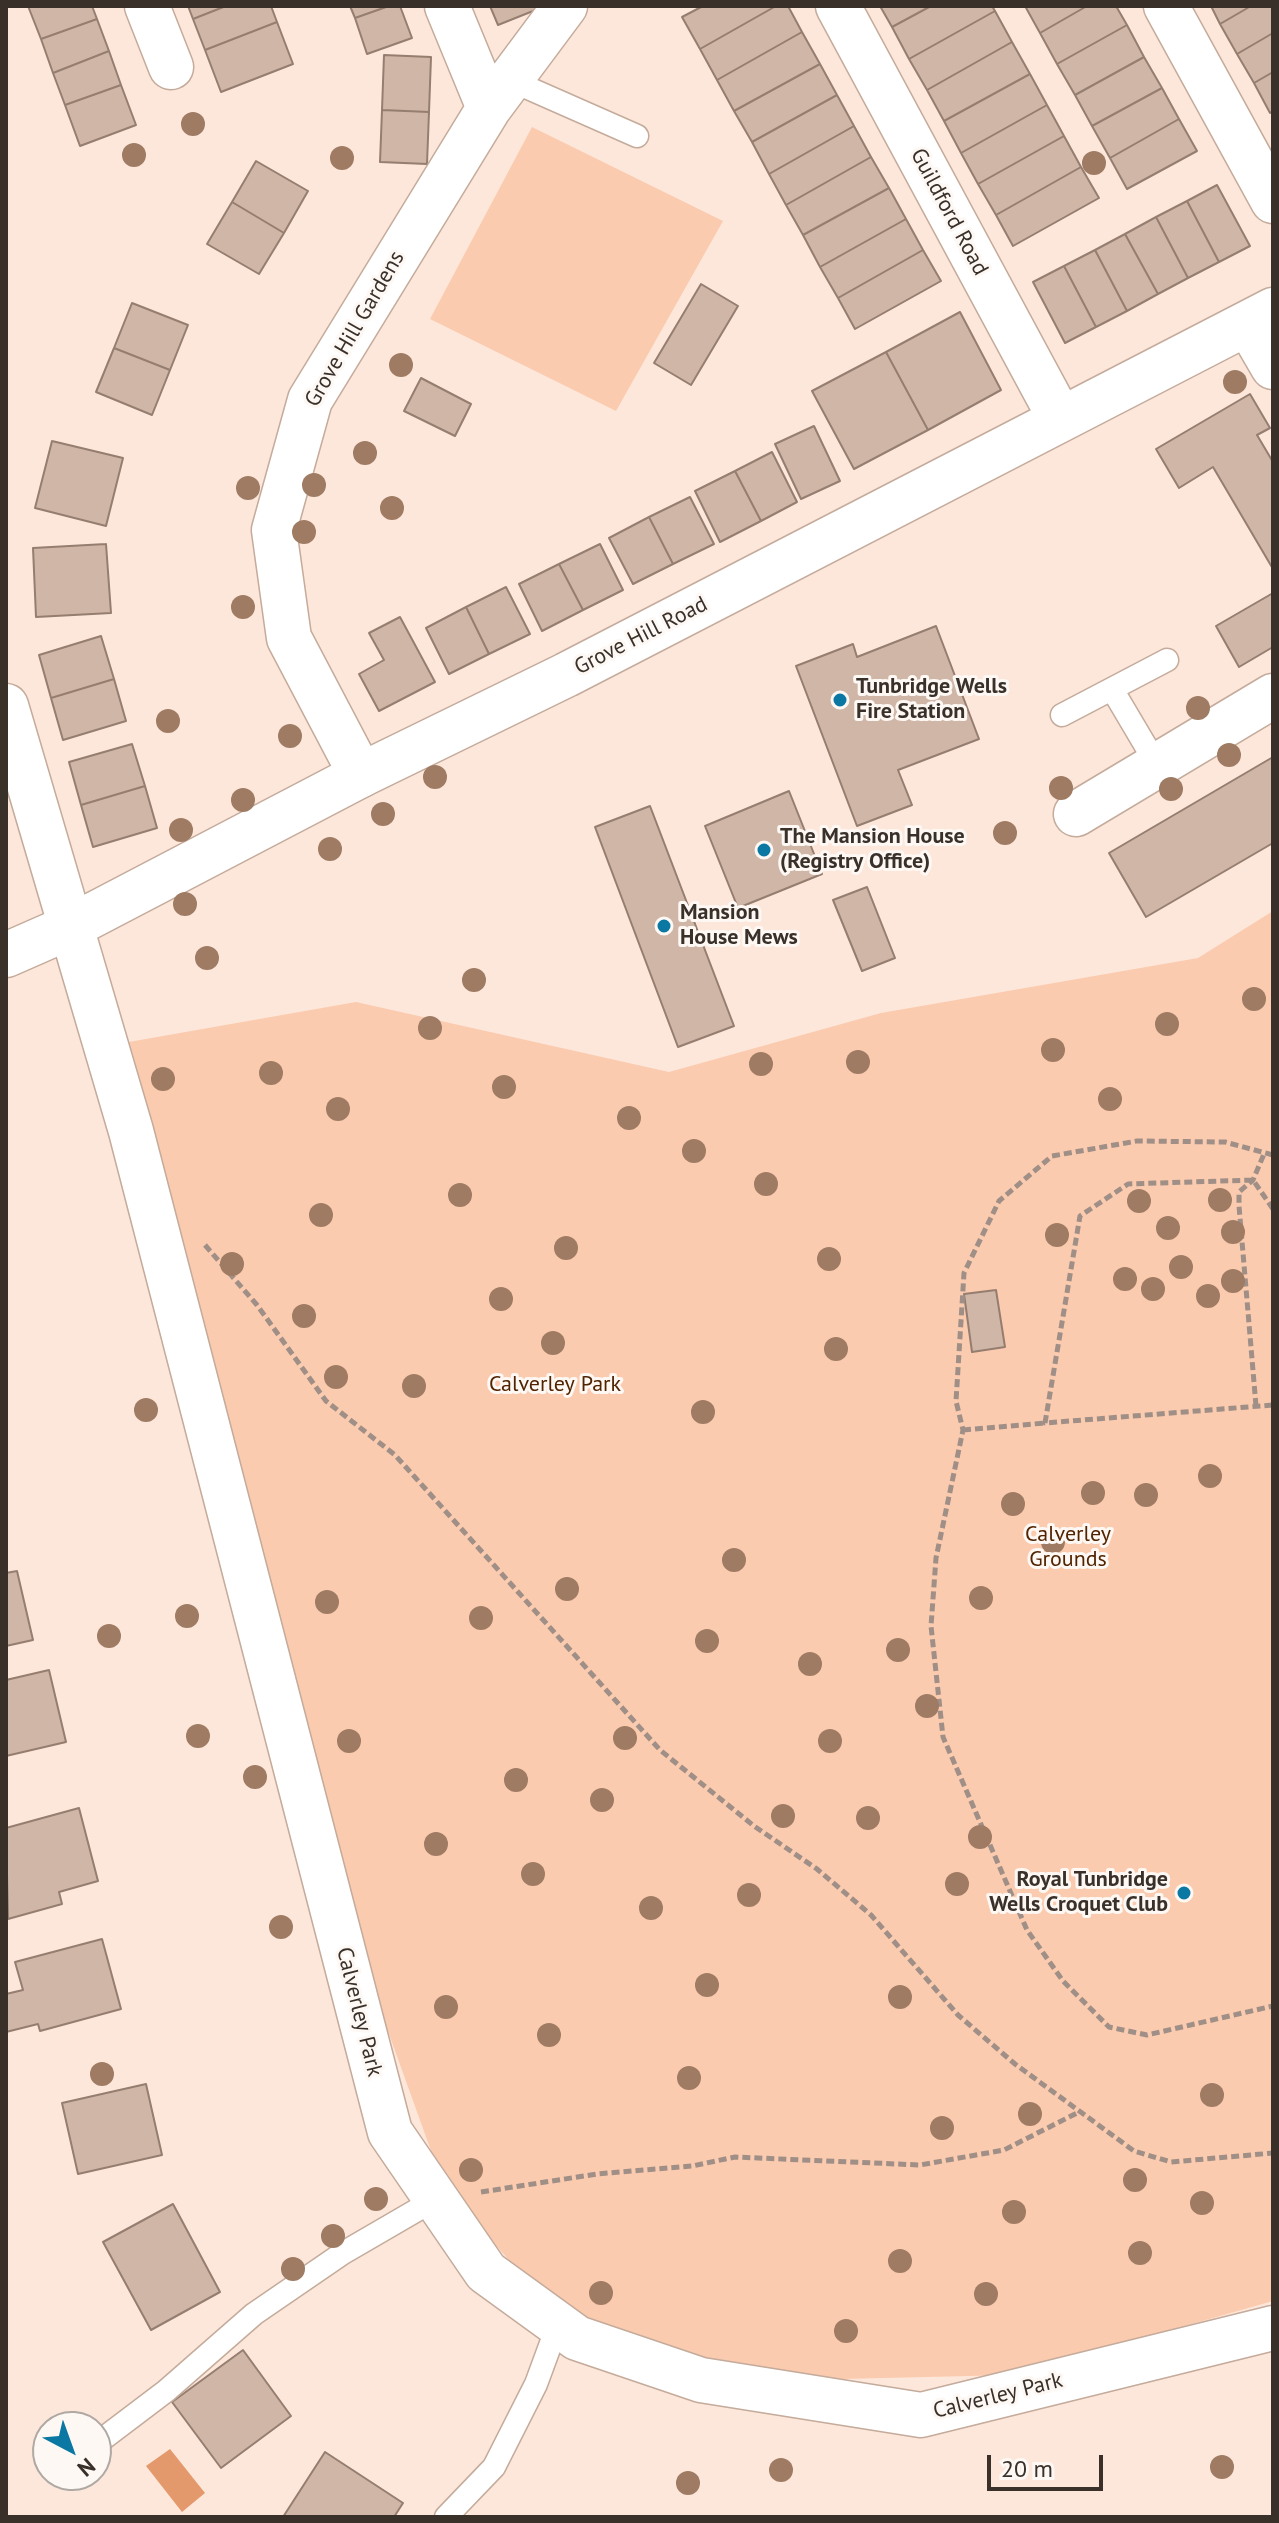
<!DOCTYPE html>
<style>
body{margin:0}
#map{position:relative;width:1279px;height:2523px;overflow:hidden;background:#fde7da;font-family:"PT Sans",sans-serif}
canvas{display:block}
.frame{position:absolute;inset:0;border:8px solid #3a302a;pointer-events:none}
.north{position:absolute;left:32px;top:2411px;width:80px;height:80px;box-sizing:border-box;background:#fdf8f4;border:2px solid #afa8a3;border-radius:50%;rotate:139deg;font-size:22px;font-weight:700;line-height:32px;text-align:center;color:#3a302a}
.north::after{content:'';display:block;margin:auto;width:28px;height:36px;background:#0a78a2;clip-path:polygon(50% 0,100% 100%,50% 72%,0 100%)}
.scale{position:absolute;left:987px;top:2455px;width:116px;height:36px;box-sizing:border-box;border:4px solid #3a302a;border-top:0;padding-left:10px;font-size:24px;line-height:28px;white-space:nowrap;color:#3a302a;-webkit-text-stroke:6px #fdf8f4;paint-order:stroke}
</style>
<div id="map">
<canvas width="1279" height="2523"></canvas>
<div class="frame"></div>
<div class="north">N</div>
<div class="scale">20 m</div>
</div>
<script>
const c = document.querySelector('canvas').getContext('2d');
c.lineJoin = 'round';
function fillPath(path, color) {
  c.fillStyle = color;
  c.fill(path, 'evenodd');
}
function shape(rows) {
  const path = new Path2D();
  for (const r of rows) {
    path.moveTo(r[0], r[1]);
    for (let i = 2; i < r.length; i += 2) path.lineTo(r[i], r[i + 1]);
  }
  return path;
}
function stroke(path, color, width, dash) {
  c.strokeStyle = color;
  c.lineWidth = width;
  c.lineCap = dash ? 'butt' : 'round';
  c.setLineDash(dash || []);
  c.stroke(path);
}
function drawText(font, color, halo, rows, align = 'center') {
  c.font = font + ' "PT Sans",sans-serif';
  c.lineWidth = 6;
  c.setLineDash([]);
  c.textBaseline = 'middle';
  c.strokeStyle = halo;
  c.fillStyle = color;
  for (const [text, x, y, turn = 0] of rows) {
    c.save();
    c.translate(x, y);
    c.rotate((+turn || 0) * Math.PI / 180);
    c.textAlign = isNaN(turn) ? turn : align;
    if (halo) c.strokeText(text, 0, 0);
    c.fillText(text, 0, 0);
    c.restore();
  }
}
fillPath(shape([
 [532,127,723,221,616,411,430,319],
 [1273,911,1273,2301,1012,2375,715,2382,557,2314,444,2187,375,1995,123,1043,356,1002,669,1072,881,1013,1198,958]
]), '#fbcbaf');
fillPath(shape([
 [170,2449,205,2493,182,2512,146,2466]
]), '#e3996c');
const building = shape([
 [28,6,92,6,97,19,41,39,28,6],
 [188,6,226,6,193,19,188,6],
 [226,6,271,6,277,22,205,50,193,19,226,6],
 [350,6,389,6,355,18,350,6],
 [389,6,400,6,412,38,367,54,355,18,389,6],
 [490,6,543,6,543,7,498,25,490,6],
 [703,6,776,6,700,49,682,17,703,6],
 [776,6,788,6,802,32,717,80,700,49,776,6],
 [880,6,931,6,892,27,880,6],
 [931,6,992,6,995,11,909,59,892,27,931,6],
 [1025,6,1087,6,1040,33,1025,6],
 [1087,6,1116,6,1127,25,1057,64,1040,33,1087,6],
 [1211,6,1251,6,1220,24,1211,6],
 [1251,6,1273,6,1273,33,1237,54,1220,24,1251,6],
 [995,11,1012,42,927,90,909,59,995,11],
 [97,19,109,51,53,73,41,39,97,19],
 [277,22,293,64,221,92,205,50,277,22],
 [1127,25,1144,57,1075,95,1057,64,1127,25],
 [802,32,820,64,734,111,717,80,802,32],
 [1273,33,1273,72,1254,83,1237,54,1273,33],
 [1012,42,1030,74,944,121,927,90,1012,42],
 [109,51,121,85,65,105,53,73,109,51],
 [384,55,431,57,429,112,382,110,384,55],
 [1144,57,1162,88,1092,126,1075,95,1144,57],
 [820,64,837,95,752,142,734,111,820,64],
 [1273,72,1273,111,1270,113,1254,83,1273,72],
 [1030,74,1047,105,961,153,944,121,1030,74],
 [121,85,136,125,80,146,65,105,121,85],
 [1162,88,1179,119,1110,158,1092,126,1162,88],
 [837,95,854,126,769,174,752,142,837,95],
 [1047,105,1064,136,978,184,961,153,1047,105],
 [382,110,429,112,427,164,380,162,382,110],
 [1179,119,1197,151,1127,189,1110,158,1179,119],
 [854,126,871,157,786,205,769,174,854,126],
 [1064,136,1081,167,996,215,978,184,1064,136],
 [871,157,889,188,803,235,786,205,871,157],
 [256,161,308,191,284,233,232,202,256,161],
 [1081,167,1099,198,1013,246,996,215,1081,167],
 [1217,185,1250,246,1219,262,1187,201,1217,185],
 [889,188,906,219,820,267,803,235,889,188],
 [1187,201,1219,262,1188,278,1156,217,1187,201],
 [232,202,284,233,259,274,207,244,232,202],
 [1156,217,1188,278,1158,294,1125,234,1156,217],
 [906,219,923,250,838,298,820,267,906,219],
 [1125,234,1158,294,1127,311,1095,250,1125,234],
 [923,250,941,281,855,329,838,298,923,250],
 [1095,250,1127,311,1096,327,1064,266,1095,250],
 [1064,266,1096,327,1065,343,1033,282,1064,266],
 [701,284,738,306,691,385,654,363,701,284],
 [132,303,188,325,170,370,114,348,132,303],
 [960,312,1001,390,928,430,886,352,960,312],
 [114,348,170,370,152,415,96,392,114,348],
 [886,352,928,430,854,469,812,391,886,352],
 [421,378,471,404,455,436,404,411,421,378],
 [1250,394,1270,428,1257,435,1273,462,1273,569,1213,467,1179,488,1156,449,1250,394],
 [814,426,840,481,801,499,775,444,814,426],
 [52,441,123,458,106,526,35,508,52,441],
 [772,452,797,502,761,521,735,471,772,452],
 [735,471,761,521,720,542,695,491,735,471],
 [690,497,714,544,673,564,649,517,690,497],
 [649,517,673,564,633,584,609,538,649,517],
 [106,544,111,613,36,617,33,548,106,544],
 [600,544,623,590,583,610,559,564,600,544],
 [559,564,583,610,542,631,519,584,559,564],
 [506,587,530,634,489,654,466,607,506,587],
 [1273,593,1273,647,1239,667,1216,626,1273,593],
 [466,607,489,654,449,674,426,628,466,607],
 [400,617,435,682,379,711,359,674,384,660,369,633,400,617],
 [936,626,979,739,898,770,912,805,857,826,796,666,853,644,857,657,936,626],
 [101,636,114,679,51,698,39,655,101,636],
 [114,679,126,721,63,740,51,698,114,679],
 [132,744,145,786,81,805,69,762,132,744],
 [1273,757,1273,843,1146,917,1109,853,1273,757],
 [145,786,157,828,93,847,81,805,145,786],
 [789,791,822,874,738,908,705,826,789,791],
 [650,806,734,1026,678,1047,595,827,650,806],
 [867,887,895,958,862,971,833,900,867,887],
 [996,1290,1005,1347,972,1352,964,1294,996,1290],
 [17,1571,33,1640,6,1646,6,1573,17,1571],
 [49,1670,66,1742,6,1756,6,1680,49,1670],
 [79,1808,98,1881,59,1892,62,1904,8,1919,6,1828,79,1808],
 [102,1939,121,2009,40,2031,38,2024,6,2032,6,1994,23,1990,15,1962,102,1939],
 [146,2084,162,2155,78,2174,62,2103,146,2084],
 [173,2204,220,2292,151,2330,103,2242,173,2204],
 [243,2350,291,2416,221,2468,172,2402,243,2350],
 [325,2452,403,2503,394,2517,283,2517,325,2452]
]);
fillPath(building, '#d0b6a6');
stroke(building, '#957d6f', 2);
const service = shape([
 [510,80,637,136],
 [1112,689,1157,765],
 [1062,715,1167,660],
 [96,2444,166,2391,254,2314,343,2253,436,2199],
 [446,2517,494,2467,536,2384,557,2327]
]);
const minor = shape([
 [147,6,171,67],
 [447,6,489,108],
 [838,6,1060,418],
 [1166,6,1273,201],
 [1248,324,1273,367],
 [6,706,131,1131,390,2132,486,2272,577,2338,701,2380,921,2415,1273,2328],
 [361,775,289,638,274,530,310,400,489,108,565,6],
 [1076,814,1273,696]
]);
const secondary = shape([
 [6,955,72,926,361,775,566,675,1273,310]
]);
stroke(service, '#c4ab9b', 25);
stroke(minor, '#c4ab9b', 47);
stroke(secondary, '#c4ab9b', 47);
stroke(shape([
 [1273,1155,1225,1142,1137,1141,1052,1156,999,1201,964,1273,956,1401,963,1430,936,1558,931,1626,943,1737,1027,1930,1063,1981,1109,2027,1147,2035,1273,2006],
 [1273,1209,1253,1180,1128,1184,1080,1216,1045,1423,1273,1405],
 [205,1245,257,1305,326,1401,395,1455,660,1750,754,1826,817,1869,871,1915,958,2015,1015,2064,1134,2151,1171,2162,1273,2153],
 [1256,1406,1239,1206,1239,1192,1253,1180,1264,1154],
 [963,1430,1045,1423],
 [481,2192,597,2174,692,2166,735,2157,920,2165,1004,2150,1079,2112]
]), '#a08f86', 5, [8, 4]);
stroke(service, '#fff', 22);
stroke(minor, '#fff', 44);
stroke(secondary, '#fff', 44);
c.fillStyle = '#9e7b62';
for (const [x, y] of [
 [193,124],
 [134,155],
 [342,158],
 [1094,163],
 [401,365],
 [1235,382],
 [365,453],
 [314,485],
 [248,488],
 [392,508],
 [304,532],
 [243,607],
 [1198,708],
 [168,721],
 [290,736],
 [1229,755],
 [435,777],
 [1061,788],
 [1171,789],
 [243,800],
 [383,814],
 [181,830],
 [1005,833],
 [330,849],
 [185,904],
 [207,958],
 [474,980],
 [1254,999],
 [1167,1024],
 [430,1028],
 [1053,1050],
 [858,1062],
 [761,1064],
 [271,1073],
 [163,1079],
 [504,1087],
 [1110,1099],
 [338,1109],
 [629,1118],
 [694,1151],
 [766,1184],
 [460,1195],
 [1220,1200],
 [1139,1201],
 [321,1215],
 [1168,1228],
 [1233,1232],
 [1057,1235],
 [566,1248],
 [829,1259],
 [232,1264],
 [1181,1267],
 [1125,1279],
 [1233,1281],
 [1153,1289],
 [1208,1296],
 [501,1299],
 [304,1316],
 [553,1343],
 [836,1349],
 [336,1377],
 [414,1386],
 [146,1410],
 [703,1412],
 [1210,1476],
 [1093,1493],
 [1146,1495],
 [1013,1504],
 [1053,1542],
 [734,1560],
 [567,1589],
 [981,1598],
 [327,1602],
 [187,1616],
 [481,1618],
 [109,1636],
 [707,1641],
 [898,1650],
 [810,1664],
 [927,1706],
 [198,1736],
 [625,1738],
 [349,1741],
 [830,1741],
 [255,1777],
 [516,1780],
 [602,1800],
 [783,1816],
 [868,1818],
 [980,1837],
 [436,1844],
 [533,1874],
 [957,1884],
 [749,1895],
 [651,1908],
 [281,1927],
 [707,1985],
 [900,1997],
 [446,2007],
 [549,2035],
 [102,2074],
 [689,2078],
 [1212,2095],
 [1030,2114],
 [942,2128],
 [471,2170],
 [1135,2180],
 [376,2199],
 [1202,2203],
 [1014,2212],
 [333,2236],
 [1140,2253],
 [900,2261],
 [293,2269],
 [601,2293],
 [986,2294],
 [846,2331],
 [1222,2467],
 [781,2470],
 [688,2483]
]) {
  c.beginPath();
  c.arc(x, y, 12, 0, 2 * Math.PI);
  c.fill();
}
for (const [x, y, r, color] of [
 [840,700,8,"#0a78a2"],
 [764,850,8,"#0a78a2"],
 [664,926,8,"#0a78a2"],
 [1184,1893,8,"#0a78a2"]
]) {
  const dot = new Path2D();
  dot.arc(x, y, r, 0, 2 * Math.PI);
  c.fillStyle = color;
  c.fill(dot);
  stroke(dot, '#fdf8f4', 3);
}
drawText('22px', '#3a302a', '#fdf8f4', [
 ["Guildford Road",949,212,62],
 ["Grove Hill Gardens",355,329,-60],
 ["Grove Hill Road",641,636,-27],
 ["Calverley Park",359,2012,76],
 ["Calverley Park",998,2396,-14]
]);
drawText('bold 22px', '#3a302a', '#fdf8f4', [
 ["Tunbridge Wells",856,687],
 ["Fire Station",856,712],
 ["The Mansion House",780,837],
 ["(Registry Office)",780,862],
 ["Mansion",680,913],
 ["House Mews",680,938],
 ["Royal Tunbridge",1168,1880,"right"],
 ["Wells Croquet Club",1168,1905,"right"]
], 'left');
drawText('22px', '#512300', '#fdf8f4', [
 ["Calverley Park",555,1385],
 ["Calverley",1068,1535],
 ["Grounds",1068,1560]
]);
</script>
